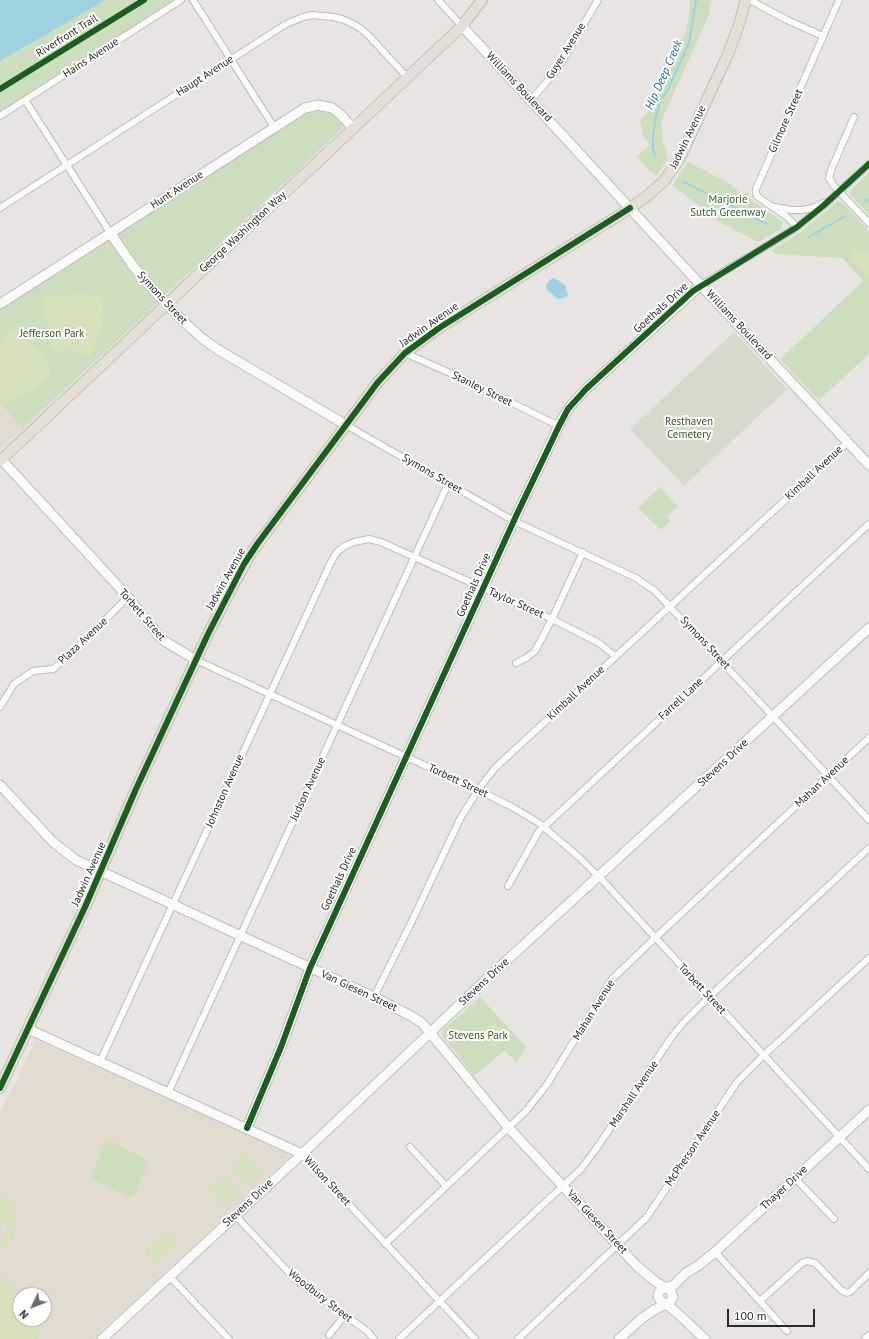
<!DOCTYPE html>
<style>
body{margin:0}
#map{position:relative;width:869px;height:1339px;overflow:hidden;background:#e7e4e1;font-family:"PT Sans",sans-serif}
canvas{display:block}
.north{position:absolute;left:12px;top:1287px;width:40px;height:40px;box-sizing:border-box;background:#fff;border:1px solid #aaa;border-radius:50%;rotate:227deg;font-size:11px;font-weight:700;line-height:16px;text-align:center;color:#2a2a2a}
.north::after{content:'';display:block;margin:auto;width:14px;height:18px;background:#6c6b6a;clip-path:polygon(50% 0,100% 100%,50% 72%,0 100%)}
.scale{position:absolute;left:727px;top:1309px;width:88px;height:18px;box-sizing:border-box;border:2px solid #2a2a2a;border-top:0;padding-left:5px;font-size:12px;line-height:14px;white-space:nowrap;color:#2a2a2a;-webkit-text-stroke:3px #fff;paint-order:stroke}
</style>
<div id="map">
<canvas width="869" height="1339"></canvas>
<div class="north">N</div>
<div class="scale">100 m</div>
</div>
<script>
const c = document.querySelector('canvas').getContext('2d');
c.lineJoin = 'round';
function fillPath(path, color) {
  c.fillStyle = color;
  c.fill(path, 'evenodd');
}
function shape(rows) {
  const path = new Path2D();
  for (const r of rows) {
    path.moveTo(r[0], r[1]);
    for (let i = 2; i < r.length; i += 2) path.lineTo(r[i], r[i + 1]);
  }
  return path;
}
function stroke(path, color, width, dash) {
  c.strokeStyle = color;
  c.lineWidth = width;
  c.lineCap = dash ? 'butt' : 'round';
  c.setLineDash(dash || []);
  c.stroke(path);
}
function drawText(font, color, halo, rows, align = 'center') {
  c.font = font + ' "PT Sans",sans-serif';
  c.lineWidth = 4;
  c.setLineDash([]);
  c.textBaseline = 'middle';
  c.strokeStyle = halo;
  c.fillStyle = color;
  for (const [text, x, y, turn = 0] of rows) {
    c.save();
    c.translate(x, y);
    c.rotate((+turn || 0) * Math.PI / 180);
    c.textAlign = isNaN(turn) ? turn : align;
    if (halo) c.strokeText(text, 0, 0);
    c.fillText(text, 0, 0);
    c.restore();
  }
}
fillPath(shape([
 [0,403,23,429,0,450],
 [37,1040,283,1151,287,1154,288,1158,93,1339,0,1339,0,1111,17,1080,35,1041],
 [20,1295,44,1295,44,1319,20,1319]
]), '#e1dbd0');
fillPath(shape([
 [105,0,175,0,0,112,0,61,79,16],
 [690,0,712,0,708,17,661,122,663,141,668,159,656,176,649,170,637,157,650,144,643,135,640,121,649,111,656,98,686,32,690,9],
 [320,109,328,111,334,114,343,123,343,128,23,429,0,403,0,308,306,112],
 [688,162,729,183,741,193,743,194,749,192,749,196,753,201,781,221,782,223,781,229,758,242,718,221,706,210,672,186],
 [869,173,869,214,868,214,849,193,851,190],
 [840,201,843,203,869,231,869,354,819,400,780,359,863,281,844,260,844,258,775,254,772,250,801,232,837,202],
 [660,487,678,507,667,516,670,521,661,530,638,508],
 [480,997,526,1047,517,1062,504,1051,474,1076,442,1035,443,1030],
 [107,1140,142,1157,146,1161,148,1165,135,1194,132,1196,129,1197,90,1178]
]), '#cddebe');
fillPath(shape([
 [734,332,787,389,684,486,630,429]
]), '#d5daca');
fillPath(shape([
 [855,251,869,251,869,280,851,259,851,255],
 [78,294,100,296,104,302,102,327,91,356,69,349,61,342,53,334,45,315,42,298],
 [15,327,33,346,41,353,50,368,49,376,36,389,3,404,0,400,0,344,8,332],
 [54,339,66,349,61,355,49,345],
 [494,1023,506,1036,494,1048,481,1035],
 [247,1154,254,1161,238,1175,232,1168],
 [256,1164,263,1171,247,1185,240,1178],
 [224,1176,230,1183,215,1197,208,1190],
 [233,1186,239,1193,224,1207,217,1200],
 [0,1194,7,1200,12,1207,15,1215,16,1225,12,1240,0,1254,0,1243,6,1235,8,1225,7,1218,0,1224],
 [167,1231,177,1243,156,1263,145,1251],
 [0,1275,2,1276,22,1295,20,1295,20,1319,38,1319,40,1330,37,1339,0,1339]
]), '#d6e2bc');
fillPath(shape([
 [0,0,105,0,79,16,0,61],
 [555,278,566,286,566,289,568,295,566,297,558,299,547,290,546,286,547,283,551,279]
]), '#9ed2e0');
stroke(shape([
 [656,157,653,150,653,136,656,116,661,99,667,91,689,43,696,0],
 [684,182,767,224],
 [864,202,869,199],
 [809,237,845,216]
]), '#9ed2e0', 2);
const street = shape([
 [193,0,274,127],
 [438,0,462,26],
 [750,0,787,20,823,36],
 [25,100,111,234],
 [531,100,556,71,598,0],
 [0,116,181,0],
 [854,117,831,170,829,178,834,186,869,223],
 [775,207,791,210,802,210,813,208,823,203],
 [0,208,286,24,303,17,312,15,333,17,342,19,351,23,360,28,369,36,408,78],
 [797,227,786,216,758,197,756,194,756,189,839,0],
 [701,285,778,239,797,227,823,206,869,164],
 [405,353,468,381,559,426],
 [346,425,514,521,636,578,655,591,769,712,869,820],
 [196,660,478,790,514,808,539,823,580,858,604,882,869,1169],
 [516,663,526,658,535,651,552,619,583,552],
 [0,707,14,684,33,671,53,669,77,648,128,597],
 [508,886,539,831,544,827,869,524],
 [374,997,412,921,460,819,478,790,495,768,848,442],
 [100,1062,331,562,337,552,345,546,354,542,369,539,381,542,552,619,599,643,615,656],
 [168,1093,448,484],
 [410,1147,446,1186],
 [302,1154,475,1339],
 [795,1178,834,1219],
 [235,1215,294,1278,367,1331,374,1339],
 [385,1244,526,1111,548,1083,612,979,655,938,869,738],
 [715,1252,787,1331],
 [169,1276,229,1339],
 [760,1301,802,1263,807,1261,815,1263,841,1290,847,1293,850,1292,869,1273],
 [329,1335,345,1315],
 [399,1339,581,1169,596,1149,671,1038,683,1023,709,997,869,848],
 [518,1339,647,1217,737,1082,764,1055,869,958],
 [865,1339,869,1335]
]);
const secondary = shape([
 [462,26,696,280,869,465],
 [111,234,133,266,160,297,182,320,203,339,217,349,346,425],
 [0,304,305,108,318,105,332,108,340,114,353,128],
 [1,459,128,597,159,636,166,642,196,660],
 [0,785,53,842,76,860,374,997,411,1016,422,1023,508,1127,637,1266,656,1282,671,1291,673,1297,670,1302,654,1310,641,1319,619,1339],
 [28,1029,302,1154],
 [247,1128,281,1047,310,968,517,514,563,417,572,404,586,389,701,285],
 [102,1339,302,1154,492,974,869,628],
 [705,1339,676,1312,666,1304,660,1300,658,1296,659,1292,662,1289,674,1285,686,1273,699,1265,715,1252,869,1110]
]);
const primary = shape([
 [0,461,462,26,482,0],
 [0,1088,85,907,136,789,208,634,236,580,251,553,378,382,405,353,439,328,621,214,646,197,664,181,679,160,729,52,739,24,746,0]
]);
stroke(street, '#c0bfbf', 8);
stroke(secondary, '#c0bfbf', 11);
stroke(primary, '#bfbfbe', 12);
stroke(street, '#fbfbfa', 6);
stroke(secondary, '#fbfbfa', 9);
stroke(primary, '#e4e0d6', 10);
stroke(shape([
 [0,89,144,0],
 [0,1088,85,907,136,789,208,634,244,564,258,543,378,382,405,353,439,328,630,208],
 [247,1128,281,1047,310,968,517,514,559,426,568,409,586,389,693,291,797,227,823,206,869,164]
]), '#1b5e20', 6);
drawText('11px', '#2a2a2a', '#fff', [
 ["Riverfront Trail",67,36,-32],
 ["Guyer Avenue",566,51,-58],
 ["Hains Avenue",91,58,-33],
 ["Haupt Avenue",205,76,-33],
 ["Williams Boulevard",519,87,47],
 ["Gilmore Street",786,121,-66],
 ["Jadwin Avenue",688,137,-64],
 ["Hunt Avenue",177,190,-33],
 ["George Washington Way",243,232,-43],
 ["Symons Street",162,298,47],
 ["Goethals Drive",661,308,-42],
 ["Jadwin Avenue",429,325,-35],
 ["Williams Boulevard",739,325,47],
 ["Stanley Street",482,389,26],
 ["Kimball Avenue",814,473,-43],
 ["Symons Street",432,474,30],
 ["Jadwin Avenue",226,579,-61],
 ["Goethals Drive",474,585,-66],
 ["Taylor Street",516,603,24],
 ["Torbett Street",142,615,49],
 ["Plaza Avenue",83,641,-43],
 ["Symons Street",705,643,47],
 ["Kimball Avenue",576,693,-43],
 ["Farrell Lane",681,699,-43],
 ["Stevens Drive",723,763,-43],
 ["Torbett Street",458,781,25],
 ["Mahan Avenue",822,782,-43],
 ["Judson Avenue",308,789,-65],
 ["Johnston Avenue",225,791,-66],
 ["Jadwin Avenue",89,874,-66],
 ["Goethals Drive",339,879,-65],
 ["Stevens Drive",484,982,-43],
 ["Torbett Street",702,989,47],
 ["Van Giesen Street",359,991,25],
 ["Mahan Avenue",594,1010,-58],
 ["Marshall Avenue",634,1094,-56],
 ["McPherson Avenue",693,1148,-56],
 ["Wilson Street",327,1181,47],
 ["Thayer Drive",784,1188,-43],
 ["Stevens Drive",248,1203,-43],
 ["Van Giesen Street",597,1222,47],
 ["Woodbury Street",320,1296,38]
]);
drawText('11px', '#335e23', '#fff', [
 ["Marjorie",728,200],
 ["Sutch Greenway",728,213],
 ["Jefferson Park",52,334],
 ["Resthaven",689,422],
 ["Cemetery",689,435],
 ["Stevens Park",478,1036]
]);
drawText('italic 12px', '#1e6b8a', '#fff', [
 ["Hip Deep Creek",664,75,-66]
]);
</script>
